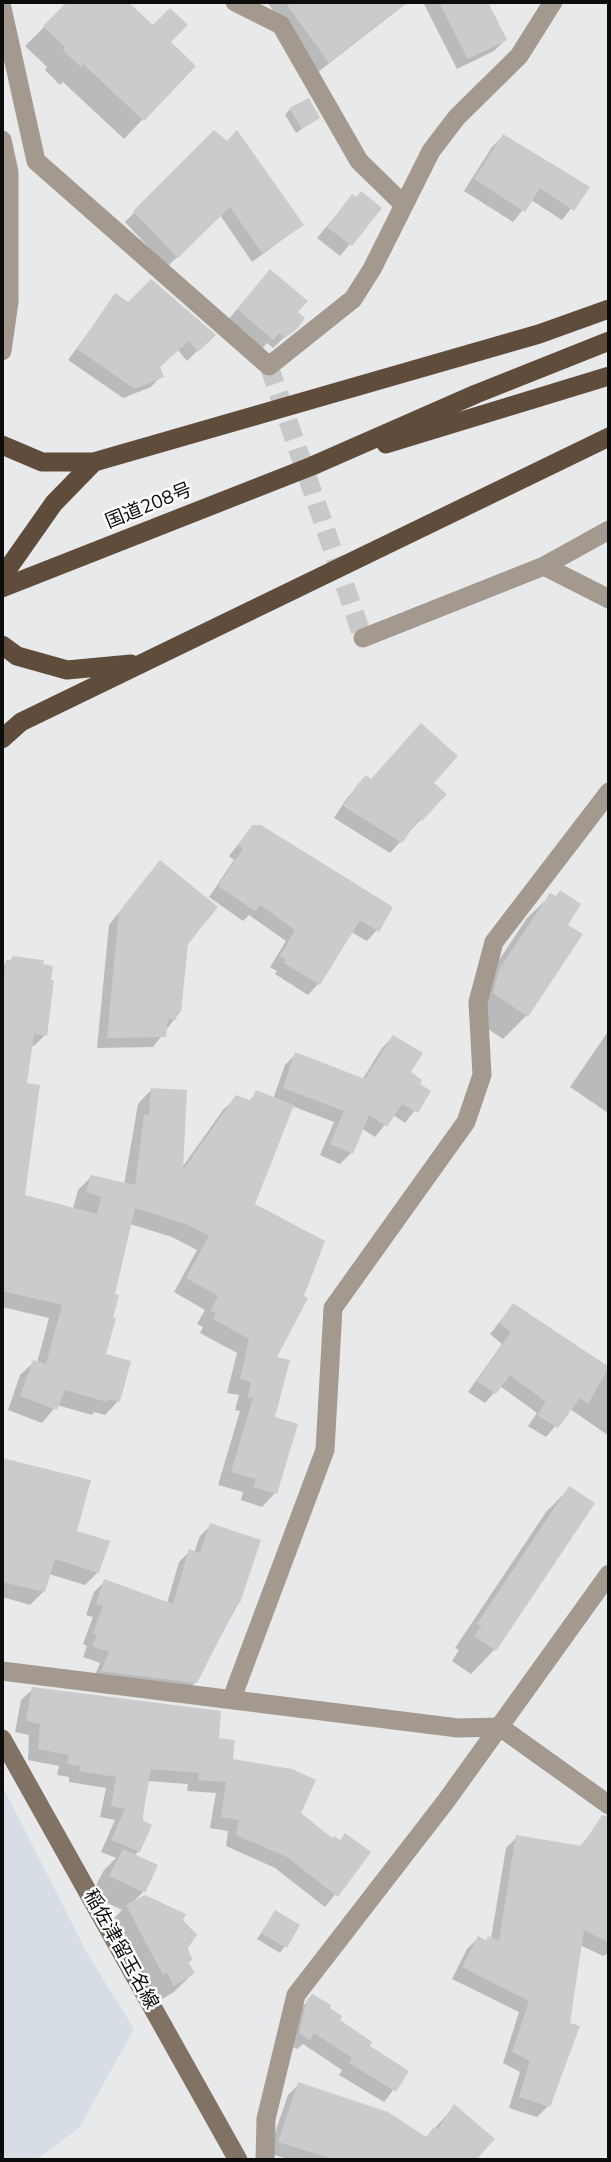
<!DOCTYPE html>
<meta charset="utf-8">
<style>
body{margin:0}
#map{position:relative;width:611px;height:2162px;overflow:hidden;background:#e7e9ea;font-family:"Nunito Sans",sans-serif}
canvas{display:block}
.frame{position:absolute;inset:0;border:4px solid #0c0c0d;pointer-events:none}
</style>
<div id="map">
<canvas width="611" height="2162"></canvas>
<div class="frame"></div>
</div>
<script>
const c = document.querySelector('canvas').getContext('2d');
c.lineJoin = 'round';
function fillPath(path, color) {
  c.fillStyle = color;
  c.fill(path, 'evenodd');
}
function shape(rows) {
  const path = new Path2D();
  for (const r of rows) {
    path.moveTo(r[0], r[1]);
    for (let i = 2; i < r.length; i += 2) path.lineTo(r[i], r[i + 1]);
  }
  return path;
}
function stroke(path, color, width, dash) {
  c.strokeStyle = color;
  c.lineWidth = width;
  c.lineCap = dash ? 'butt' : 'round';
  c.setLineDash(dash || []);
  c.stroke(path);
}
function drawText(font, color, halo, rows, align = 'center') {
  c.font = font + ' "Nunito Sans","Noto Sans JP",sans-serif';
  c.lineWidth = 5;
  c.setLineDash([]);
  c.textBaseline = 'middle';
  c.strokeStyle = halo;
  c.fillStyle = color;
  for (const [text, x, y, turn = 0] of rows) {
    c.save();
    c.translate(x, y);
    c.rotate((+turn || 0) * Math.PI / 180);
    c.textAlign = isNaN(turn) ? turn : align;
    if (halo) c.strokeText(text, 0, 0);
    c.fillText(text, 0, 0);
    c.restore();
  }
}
fillPath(shape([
 [2,1785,87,1953,134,2029,79,2128,36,2160,2,2160]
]), '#d7dde5');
fillPath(shape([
 [69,2,90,2,100,11,109,2,126,2,193,66,124,139,63,82,60,85,45,70,47,67,25,46],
 [267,2,408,2,318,72],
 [423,2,486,2,505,40,494,51,457,69],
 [290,109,318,117,296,133,285,115],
 [214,132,302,225,252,262,220,215,167,267,125,222],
 [503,136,588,187,562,220,531,200,513,222,464,191,492,147],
 [352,196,379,208,340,256,317,238],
 [260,283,296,313,296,326,273,348,267,343,261,350,227,321],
 [115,296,128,304,213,335,187,361,178,350,158,368,161,376,151,387,123,398,68,360],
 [366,778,371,781,432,783,444,794,390,853,334,818,347,798],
 [252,827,377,930,367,941,351,932,318,984,308,995,275,974,277,971,270,967,286,941,249,915,243,921,209,897,234,860,229,856],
 [150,873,186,944,180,1012,153,1047,97,1048,109,925],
 [551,895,566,925,526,1016,503,1039,470,1017,477,993,527,918],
 [13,958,45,1035,34,1046,31,1046,25,1084,18,1195,73,1209,78,1190,91,1177,124,1185,138,1104,151,1090,181,1169,223,1110,237,1097,248,1102,257,1093,273,1099,285,1065,296,1054,362,1080,382,1048,393,1037,409,1073,429,1092,405,1123,393,1115,375,1137,361,1128,351,1153,340,1164,320,1155,334,1122,292,1106,253,1204,274,1358,275,1493,262,1507,241,1500,243,1492,218,1485,240,1411,235,1410,239,1395,227,1393,237,1353,200,1333,203,1327,197,1324,205,1310,174,1292,197,1250,172,1237,130,1224,113,1295,104,1355,118,1401,105,1415,94,1412,92,1415,57,1405,42,1423,8,1410,20,1375,34,1362,37,1363,49,1318,2,1307,2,966],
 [609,1030,609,1112,608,1113,570,1087],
 [513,1305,609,1370,609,1436,570,1409,546,1437,528,1426,537,1413,500,1386,485,1403,468,1392,502,1344,490,1334],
 [2,1476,84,1496,75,1532,98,1572,85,1585,49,1574,44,1591,30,1605,2,1597],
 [570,1488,592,1503,494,1650,471,1674,452,1661,459,1650,455,1648,546,1512],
 [211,1525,259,1541,239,1602,196,1682,184,1693,92,1682,100,1663,83,1657,87,1646,83,1644,93,1617,86,1615,94,1592,105,1581,167,1603,179,1562,190,1551,194,1553,200,1536],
 [33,1689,217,1740,232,1761,332,1840,369,1852,325,1907,275,1868,226,1846,228,1831,210,1828,216,1793,187,1791,188,1784,147,1781,139,1851,134,1856,143,1892,132,1903,180,1920,191,1960,187,1964,193,1973,174,1992,154,2004,108,1925,122,1910,91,1895,104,1870,116,1858,101,1852,115,1820,100,1817,106,1788,69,1782,69,1777,57,1775,59,1766,28,1760,29,1735,15,1732,21,1700],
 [598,1825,609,1832,609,1953,603,1956,580,1945,548,2106,537,2117,509,2108,520,2072,503,2063,519,2012,452,1979,467,1949,478,1938,485,1942,491,1939,506,1848,517,1837,579,1848],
 [275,1912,298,1926,280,1953,257,1939],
 [313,1996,367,2047,407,2072,384,2102,339,2075,342,2070,303,2044,297,2049,289,2045,302,2007],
 [299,2084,426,2138,454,2107,492,2139,474,2160,291,2160,268,2153,288,2095]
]), '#0003');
fillPath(shape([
 [67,2,128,2,153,25,170,8,188,25,171,42,196,66,144,121,83,64,81,67,63,50,65,47,43,26],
 [285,2,407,2,329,63],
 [439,2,488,2,507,40,468,59],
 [309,98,320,118,302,129,289,108],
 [214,130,227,141,237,130,304,225,262,253,230,207,178,258,133,211],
 [503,134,590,187,574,211,540,188,525,212,474,179],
 [361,191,382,208,352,246,327,227,352,194,356,197],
 [270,269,308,301,298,312,305,318,298,328,285,338,279,333,273,340,237,309],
 [151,279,216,335,198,352,189,341,160,367,164,377,135,389,77,349,115,293,128,302],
 [421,723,458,756,434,783,447,794,422,821,419,819,402,843,343,806,357,785,366,775,371,779],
 [252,825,261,825,393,907,379,932,360,920,320,985,284,963,286,960,280,956,295,930,260,905,255,911,218,886,243,849,238,845],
 [160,860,218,907,188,944,181,1012,177,1012,176,1020,168,1019,166,1037,107,1038,119,912],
 [560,890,581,904,568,925,583,934,528,1017,493,993,500,968,550,893,556,896],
 [12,956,44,960,43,964,53,966,51,980,54,980,47,1036,34,1034,27,1083,40,1085,25,1195,97,1214,101,1197,86,1192,91,1175,135,1185,144,1115,149,1115,151,1088,187,1090,183,1170,236,1095,251,1101,256,1090,294,1105,255,1204,325,1241,304,1296,308,1298,277,1357,290,1360,275,1417,298,1424,277,1494,253,1487,256,1479,231,1472,253,1398,248,1397,251,1382,240,1379,249,1339,213,1319,216,1313,210,1311,218,1296,186,1278,209,1236,186,1224,135,1208,115,1294,119,1295,113,1318,116,1318,106,1354,131,1361,120,1402,107,1399,107,1402,65,1390,57,1410,20,1396,33,1360,46,1364,62,1305,2,1291,2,991,6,960,12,960],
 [393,1035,423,1053,411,1072,422,1080,420,1084,431,1091,418,1113,402,1104,387,1127,369,1115,353,1154,330,1144,344,1111,283,1088,295,1052,365,1079],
 [513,1303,609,1367,588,1404,580,1398,558,1428,537,1415,546,1402,510,1375,496,1394,477,1381,511,1332,499,1323],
 [2,1458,91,1480,77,1531,110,1541,99,1573,55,1559,45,1592,2,1582],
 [569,1486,595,1503,496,1651,474,1636,481,1626,477,1624],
 [210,1523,261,1540,240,1603,238,1602,197,1683,101,1671,109,1652,92,1646,97,1635,93,1633,103,1606,96,1604,104,1579,173,1604,189,1549,200,1553],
 [32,1687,221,1711,219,1738,235,1740,233,1759,292,1769,316,1780,301,1813,332,1838,334,1836,340,1840,345,1833,371,1852,338,1897,287,1857,236,1835,239,1820,221,1817,226,1782,198,1780,199,1773,151,1769,142,1820,152,1825,140,1852,111,1840,125,1809,111,1806,116,1777,79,1771,80,1766,67,1764,69,1755,38,1749,40,1724,26,1721],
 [602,1815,609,1817,609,1943,584,1930,570,2023,580,2026,550,2107,519,2097,530,2061,512,2052,529,2001,462,1967,478,1936,486,1940,488,1936,499,1941,516,1835,582,1846],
 [123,1849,158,1865,145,1893,109,1876],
 [145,1895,186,1914,183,1920,197,1935,187,1949,193,1960,188,1962,195,1973,174,1986,167,1973,163,1975,126,1905],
 [275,1910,300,1925,287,1948,261,1933],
 [312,1994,331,2005,330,2008,342,2016,340,2020,372,2042,370,2046,409,2071,396,2092,349,2063,352,2058,314,2033,310,2040,299,2033,307,2000],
 [298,2082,388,2112,426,2137,434,2127,438,2129,454,2104,495,2139,476,2160,336,2160,278,2142]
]), '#cbcbcd');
stroke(shape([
 [269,366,363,638]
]), '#c6c8c9', 19, [19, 10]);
stroke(shape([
 [235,2,281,25,359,161,403,204],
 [2,8,36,161,269,366,353,299,372,269,431,151,457,117,519,56,553,2],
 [2,140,9,172,9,302,2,351],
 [544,566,609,599],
 [363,638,544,566,609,530],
 [2,1671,458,1728,500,1727,609,1805],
 [232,1698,325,1450,333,1308,466,1122,482,1075,478,1002,494,942,609,792],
 [265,2160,266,2119,296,1995,446,1801,609,1574]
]), '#a4998f', 19);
stroke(shape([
 [2,1739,238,2160]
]), '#827264', 19);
stroke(shape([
 [386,444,609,376],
 [2,445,42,462,94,462,539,334,609,309],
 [2,577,54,503,94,462],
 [2,588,312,466,476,394,609,341],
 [2,645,17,656,67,670,131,664],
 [2,739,21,722,609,437]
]), '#604c3a', 19);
drawText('19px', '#0c0c0d', '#fff', [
 ["国道208号",149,507,-22],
 ["稲佐津留玉名線",120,1950,61]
]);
</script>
